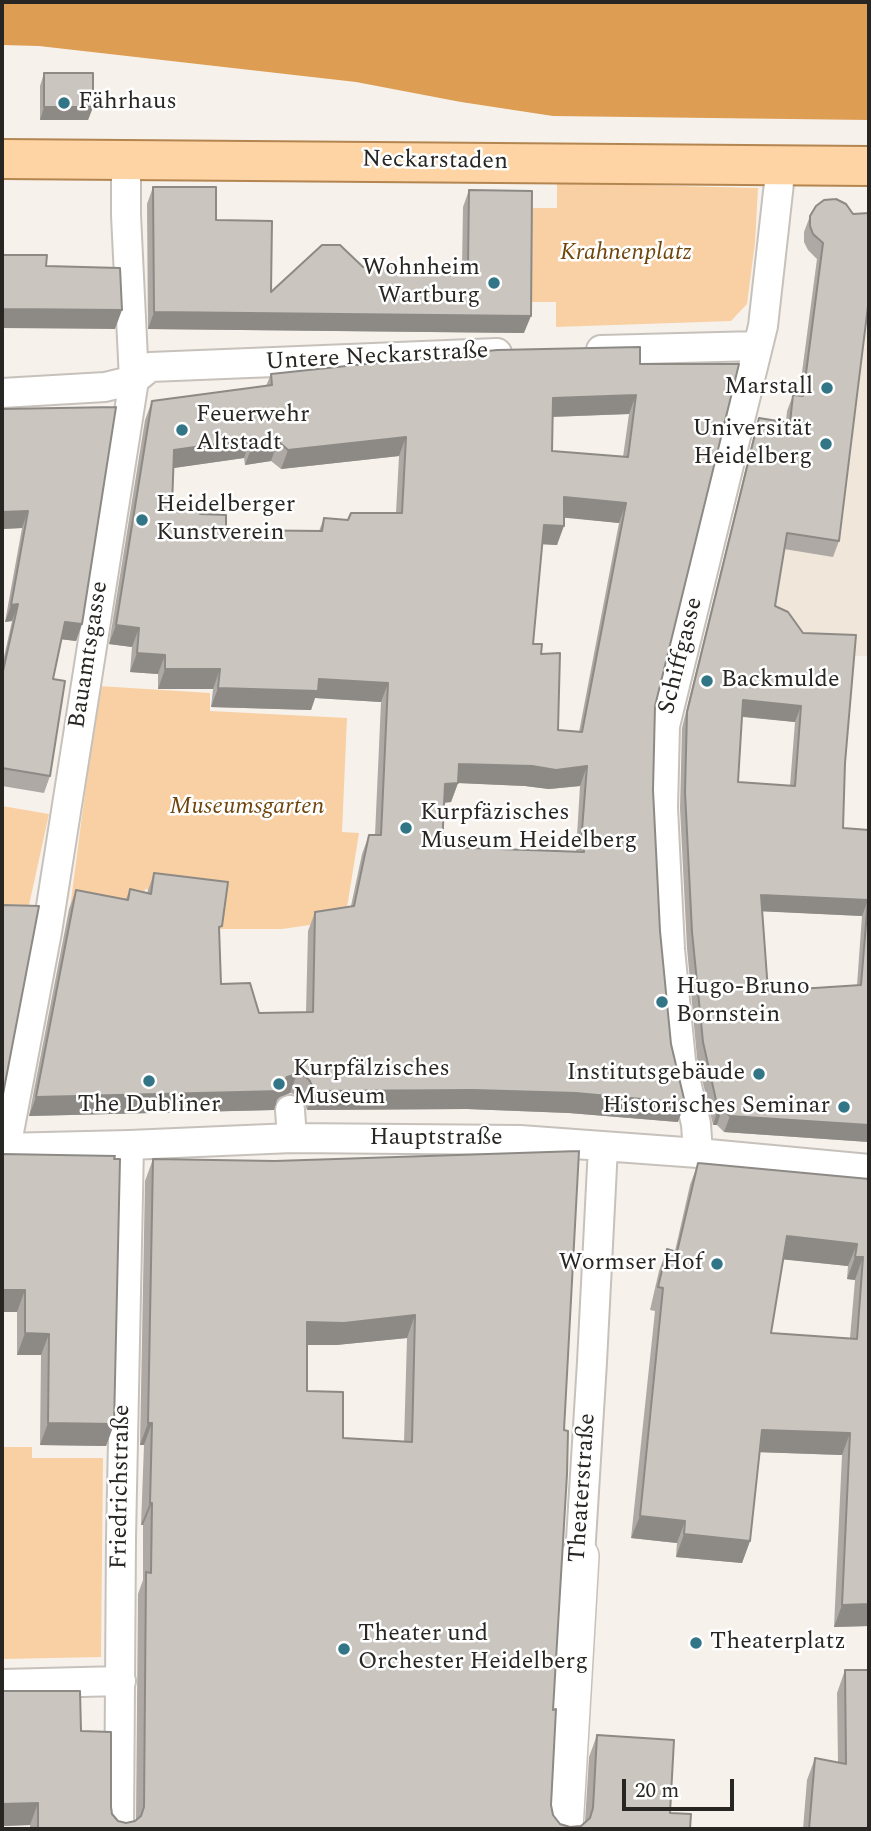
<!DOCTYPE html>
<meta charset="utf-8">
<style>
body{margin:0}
#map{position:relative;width:871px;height:1831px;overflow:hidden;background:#f7f1eb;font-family:Spectral,serif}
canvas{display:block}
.frame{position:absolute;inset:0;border:4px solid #282623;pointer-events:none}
.scale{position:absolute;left:622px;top:1779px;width:112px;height:32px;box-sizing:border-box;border:4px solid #282623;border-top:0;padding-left:9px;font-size:21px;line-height:24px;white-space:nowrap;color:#282623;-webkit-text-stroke:5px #fff;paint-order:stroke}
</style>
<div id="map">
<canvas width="871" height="1831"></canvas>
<div class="frame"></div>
<div class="scale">20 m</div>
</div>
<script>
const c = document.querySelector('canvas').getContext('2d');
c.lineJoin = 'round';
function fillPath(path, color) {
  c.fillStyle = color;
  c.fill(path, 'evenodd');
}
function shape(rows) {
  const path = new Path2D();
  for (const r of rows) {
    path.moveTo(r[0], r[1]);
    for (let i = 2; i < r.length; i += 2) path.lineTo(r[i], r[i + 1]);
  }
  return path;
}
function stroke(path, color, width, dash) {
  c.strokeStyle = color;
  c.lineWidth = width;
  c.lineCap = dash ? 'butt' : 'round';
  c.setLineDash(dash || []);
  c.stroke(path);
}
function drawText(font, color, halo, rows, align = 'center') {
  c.font = font + ' Spectral,serif';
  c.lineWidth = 5;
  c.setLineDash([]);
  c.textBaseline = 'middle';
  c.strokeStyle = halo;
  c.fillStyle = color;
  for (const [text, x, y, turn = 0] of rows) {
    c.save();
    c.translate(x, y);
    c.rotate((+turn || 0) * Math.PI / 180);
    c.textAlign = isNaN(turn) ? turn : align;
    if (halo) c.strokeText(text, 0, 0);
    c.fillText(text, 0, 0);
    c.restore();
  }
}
fillPath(shape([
 [869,229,869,656,847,656,742,646,797,411,817,259,808,250,804,242,804,232]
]), '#f1e6da');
fillPath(shape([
 [557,183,758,188,755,243,747,304,731,321,556,327,556,302,525,302,526,208,557,208],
 [99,686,210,693,210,711,347,718,342,832,359,833,345,920,282,929,220,929,223,899,145,889,142,908,70,908],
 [2,806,49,814,24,928,2,927],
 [2,1447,32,1447,32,1458,103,1458,101,1657,2,1659]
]), '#f9d0a4');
fillPath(shape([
 [2,2,869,2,869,120,553,116,461,102,356,82,39,46,2,45]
]), '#dd9d53');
const pedestrian = shape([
 [601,350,758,346],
 [2,393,105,387,134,380,150,367,497,353],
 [290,1110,292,1138],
 [2,1148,129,1145,292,1138,520,1140,698,1153,869,1169],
 [6,1148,47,932,134,380,126,215,126,159],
 [698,1153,696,1124,681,1061,670,949,663,808,665,726,763,326,781,165],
 [580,1556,592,1362,603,1147],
 [2,1684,121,1681],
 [119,1829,121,1538,129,1145]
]);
const minor = shape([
 [564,1829,580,1556]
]);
const primary = shape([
 [2,159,869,166]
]);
stroke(pedestrian, '#c7c1bb', 32);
stroke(minor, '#c7c1bb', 40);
stroke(primary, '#b38550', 42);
stroke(pedestrian, '#fff', 28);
stroke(minor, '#fff', 37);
stroke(primary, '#fed4a4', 38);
fillPath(shape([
 [44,73,93,107,88,120,40,120,40,86],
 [153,187,216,220,271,292,363,267,462,266,463,207,469,190,524,333,148,329,147,204],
 [810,216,869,313,867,313,839,541,833,557,784,549,775,606,845,763,843,828,869,830,869,1142,724,1132,717,1125,713,1125,697,1058,687,948,680,808,682,728,754,434,759,418,786,422,787,411,793,395,799,395,817,259,808,250,804,242,804,232],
 [742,717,795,722,790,786,738,782],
 [762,911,862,916,857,985,768,991],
 [640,364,655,706,653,790,660,931,678,1122,569,1113,467,1109,307,1110,303,1100,298,1095,290,1093,280,1097,277,1100,274,1110,29,1116,69,909,76,890,126,899,130,889,147,893,154,873,219,936,221,984,259,1013,306,1012,308,931,315,912,351,906,362,854,369,835,375,835,381,702,315,698,311,710,211,707,213,689,158,689,158,674,130,672,132,647,109,644,145,420,152,401,266,386,271,374],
 [629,414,623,457,552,451,552,417],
 [399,456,396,513,348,520,324,518,319,531,226,530,200,514,172,506,173,468,244,458,245,465,271,461,281,469],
 [564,517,619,523,579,732,558,730,541,654,533,644,542,544,557,545],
 [458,783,525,786,549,789,580,786,576,852,442,847,444,803,451,802],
 [2,409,82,624,76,641,61,639,53,679,50,776,44,793,2,786,2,666,12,621,5,622,22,528,2,529],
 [869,610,869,656,868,656,867,617],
 [2,1154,114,1424,106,1446,40,1445,41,1355,17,1355,17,1312],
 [153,1159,275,1161,564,1430,553,1710,551,1805,553,1815,560,1824,570,1827,581,1826,585,1822,589,1757,597,1735,670,1813,690,1829,30,1829,30,1825,2,1826,81,1731,111,1807,112,1814,118,1821,126,1823,136,1820,138,1594,143,1580,143,1525,141,1525,144,1445,140,1445,145,1181],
 [407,1338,404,1442,343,1438,307,1391,307,1345,336,1345],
 [698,1163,869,1179,869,1626,834,1627,842,1455,759,1452,750,1541,742,1563,676,1557,677,1543,631,1538,655,1311,650,1310,659,1271,667,1249,675,1251,690,1185],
 [783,1259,848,1266,847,1279,855,1280,850,1338,771,1333],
 [845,1670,869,1829,803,1829,807,1780,815,1758,838,1762,837,1693]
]), '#aea9a4');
fillPath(shape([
 [44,107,93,107,88,120,40,120],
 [2,309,122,310,115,329,2,328],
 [154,312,531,316,524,333,148,329],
 [636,395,629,414,546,417,553,398],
 [406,437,399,456,281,469,288,450],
 [251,439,244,458,167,469,174,450],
 [278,441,271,461,245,465,252,446],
 [564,497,626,503,619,523,557,517],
 [28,511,22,528,2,529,2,512],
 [544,525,564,526,557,545,537,544],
 [18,604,12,621,5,622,11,605],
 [65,622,82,624,76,641,59,639],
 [116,625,139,628,132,647,109,644],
 [137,653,165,655,158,674,130,672],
 [165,669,220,669,213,689,158,689],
 [319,679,388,683,381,702,315,698,311,710,211,707,218,688],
 [743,700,801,706,795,722,737,716],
 [459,764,587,766,580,786,549,789,525,786,458,783,451,802,438,803,445,784],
 [761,895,868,900,862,916,755,911],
 [297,1074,290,1093,280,1097,277,1100,274,1110,29,1116,36,1097,282,1083,287,1077],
 [474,1090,576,1093,685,1103,678,1122,569,1113,467,1109,307,1110,314,1091],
 [718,1109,722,1109,717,1125,713,1125],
 [730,1116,869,1125,869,1142,724,1132],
 [787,1236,857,1244,848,1266,779,1259],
 [855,1257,863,1257,855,1280,847,1279],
 [2,1290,25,1290,17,1312,2,1312],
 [415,1315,407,1338,336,1345,299,1345,307,1322],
 [25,1333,49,1334,41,1355,17,1355],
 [48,1423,114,1424,106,1446,40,1445],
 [148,1423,152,1423,144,1445,140,1445],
 [762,1430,850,1433,842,1455,754,1452],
 [150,1503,152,1503,143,1525,141,1525],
 [640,1516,685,1521,677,1543,631,1538],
 [684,1534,750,1541,742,1563,676,1557],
 [869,1604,869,1626,834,1627,842,1605],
 [38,1803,30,1825,2,1826,2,1804]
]), '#8d8a86');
const building = shape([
 [44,73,93,73,93,107,44,107,44,73],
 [153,187,216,187,216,220,272,221,271,292,322,245,340,245,363,267,468,266,469,190,532,191,531,316,154,312,153,187],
 [836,199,846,204,853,214,869,213,869,298,839,541,787,533,775,606,788,612,803,633,856,635,845,763,843,828,869,830,869,1125,730,1116,722,1109,718,1109,703,1042,692,932,685,792,687,712,759,418,790,423,793,395,803,396,823,243,813,234,810,226,810,216,816,206,824,200,836,199],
 [743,700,801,706,795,786,738,782,743,700],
 [761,895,868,900,861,985,768,991,761,895],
 [2,255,47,255,46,266,120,268,122,310,2,309,2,255],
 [640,347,640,364,739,364,655,706,653,790,660,931,671,1044,685,1103,576,1093,474,1090,314,1091,310,1081,305,1076,297,1074,287,1077,282,1083,281,1091,36,1097,76,890,128,900,130,889,151,894,154,873,228,882,222,926,219,927,221,984,250,983,259,1013,313,1012,315,912,354,906,369,835,381,835,388,683,319,679,318,691,218,688,220,669,165,669,165,655,137,653,139,628,116,625,152,401,272,385,271,374,497,350,640,347],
 [636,395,628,457,552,451,553,398,636,395],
 [406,437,402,513,351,513,348,520,324,518,322,531,226,530,226,515,200,514,200,508,172,506,174,450,251,439,252,446,278,441,288,450,406,437],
 [564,497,626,503,582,732,558,730,560,653,541,654,542,644,533,644,544,525,564,526,564,497],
 [459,764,532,766,556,770,587,766,582,830,584,852,442,847,445,784,458,783,459,764],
 [116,407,82,624,65,622,53,679,65,681,50,776,2,768,2,671,3,671,18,604,11,605,28,511,2,512,2,409,116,407],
 [2,905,39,906,3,1094,2,1094,2,905],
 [579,1151,564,1430,568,1431,567,1474,553,1710,556,1709,551,1805,553,1815,560,1824,570,1827,581,1826,590,1818,593,1808,597,1735,674,1740,670,1813,691,1814,690,1829,38,1829,38,1803,2,1804,2,1691,80,1691,81,1731,111,1732,111,1807,112,1814,118,1821,126,1823,135,1821,141,1816,144,1807,146,1572,151,1573,152,1503,150,1503,152,1423,148,1423,153,1159,275,1161,579,1151],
 [415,1315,412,1442,343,1438,343,1392,307,1391,307,1322,344,1323,415,1315],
 [2,1154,115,1156,114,1159,120,1159,114,1424,48,1423,49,1334,25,1333,25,1290,2,1290,2,1154],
 [698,1163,869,1179,869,1604,842,1605,850,1433,762,1430,750,1541,684,1534,685,1521,640,1516,663,1288,658,1287,667,1249,677,1252,698,1163],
 [787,1236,857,1244,855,1257,863,1257,857,1339,771,1333,787,1236],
 [845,1670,869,1670,869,1829,809,1829,815,1758,846,1764,845,1670]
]);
fillPath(building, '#cac5bf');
stroke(building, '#8d8a86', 2);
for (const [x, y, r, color] of [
 [64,103,7,"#327586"],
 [494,283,7,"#327586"],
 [827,388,7,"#327586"],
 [182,430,7,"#327586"],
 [826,444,7,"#327586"],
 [142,520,7,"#327586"],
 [707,681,7,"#327586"],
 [406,828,7,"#327586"],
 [662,1002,7,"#327586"],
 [759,1074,7,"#327586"],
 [149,1081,7,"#327586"],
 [279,1084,7,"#327586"],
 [844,1107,7,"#327586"],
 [717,1264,7,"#327586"],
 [696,1643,7,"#327586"],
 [344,1649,7,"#327586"]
]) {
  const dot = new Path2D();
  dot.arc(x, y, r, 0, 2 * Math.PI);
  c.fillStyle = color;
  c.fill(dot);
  stroke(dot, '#fff', 2.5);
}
drawText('24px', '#282623', '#fff', [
 ["Fährhaus",78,103],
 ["Wohnheim",480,269,"right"],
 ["Wartburg",480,297,"right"],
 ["Marstall",813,388,"right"],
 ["Feuerwehr",196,416],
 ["Altstadt",196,444],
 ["Universität",812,430,"right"],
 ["Heidelberg",812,458,"right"],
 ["Heidelberger",156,506],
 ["Kunstverein",156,534],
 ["Backmulde",721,681],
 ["Kurpfäzisches",420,814],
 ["Museum Heidelberg",420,842],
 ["Hugo-Bruno",676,988],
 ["Bornstein",676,1016],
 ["Kurpfälzisches",293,1070],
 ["Museum",293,1098],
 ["Institutsgebäude",745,1074,"right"],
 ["The Dubliner",149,1106,"center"],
 ["Historisches Seminar",830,1107,"right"],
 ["Wormser Hof",703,1264,"right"],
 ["Theater und",358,1635],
 ["Orchester Heidelberg",358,1663],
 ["Theaterplatz",710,1643]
], 'left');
drawText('24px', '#282623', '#fff', [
 ["Neckarstaden",435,162,1],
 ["Untere Neckarstraße",377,358,-3],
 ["Bauamtsgasse",90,655,-81],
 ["Schiffgasse",682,656,-76],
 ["Hauptstraße",436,1139],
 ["Friedrichstraße",122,1487,-89],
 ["Theaterstraße",584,1488,-86]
]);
drawText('italic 24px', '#6f450b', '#fff', [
 ["Krahnenplatz",626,254],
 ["Museumsgarten",247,808]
]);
</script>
